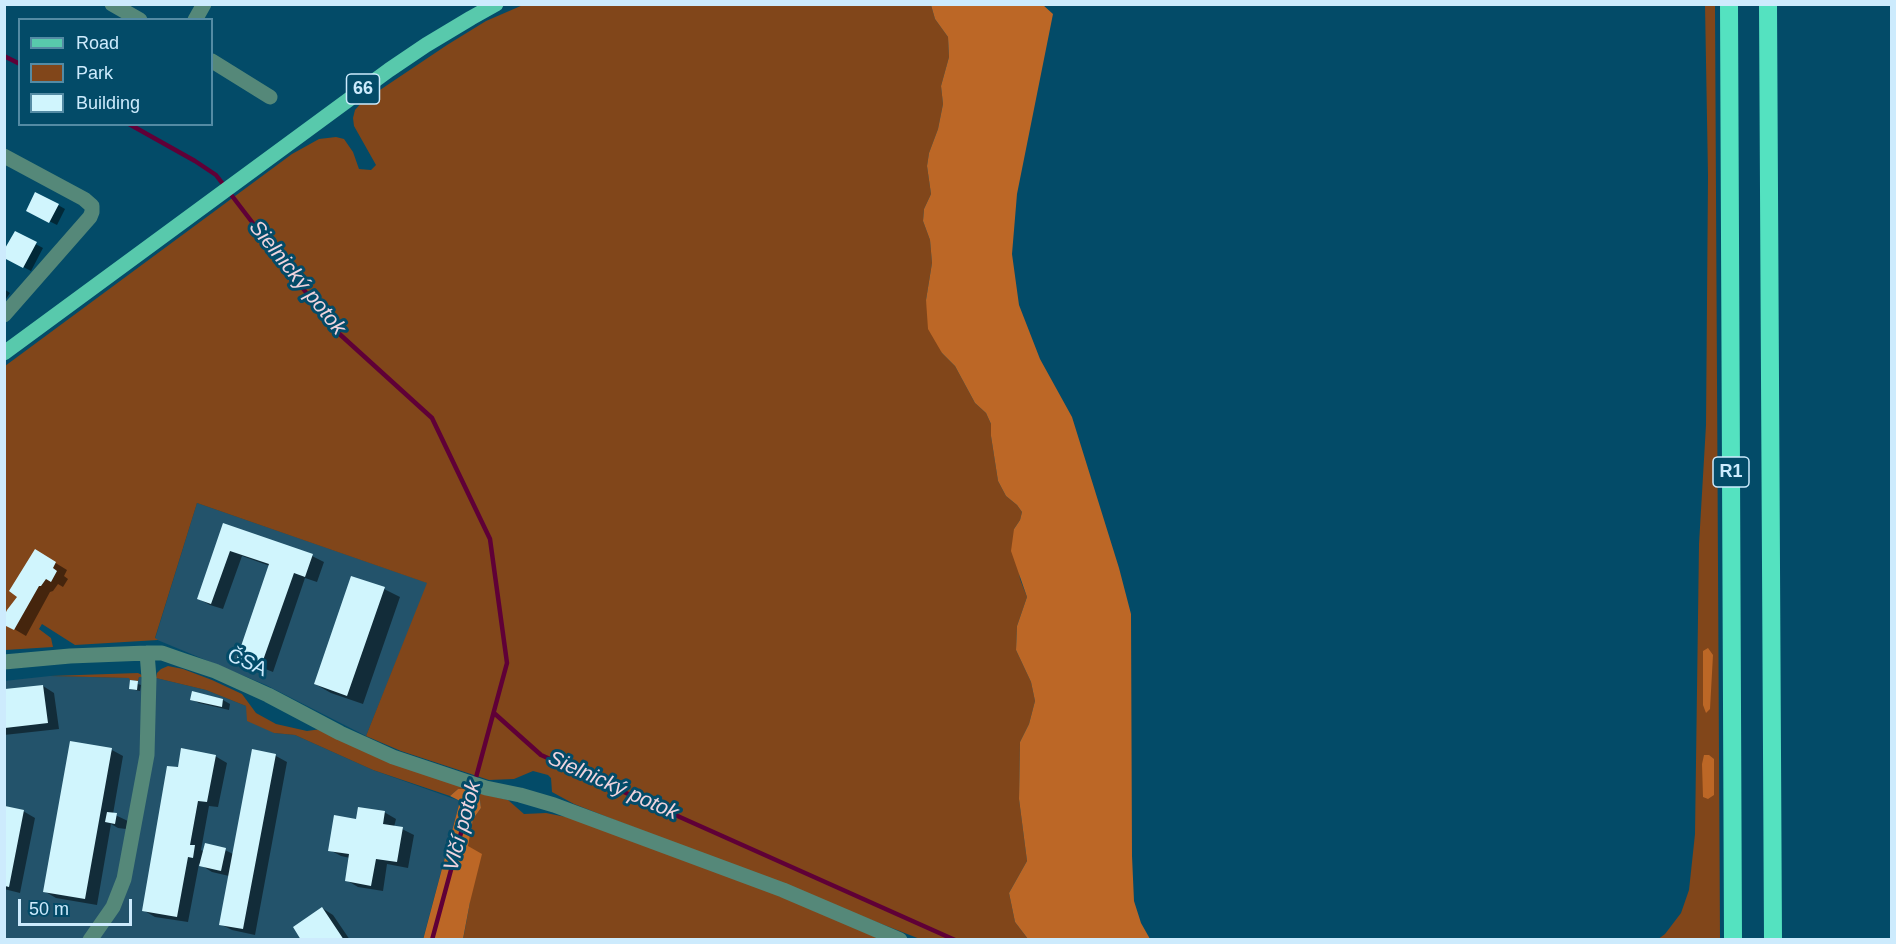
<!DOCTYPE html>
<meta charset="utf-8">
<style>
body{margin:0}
#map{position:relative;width:1896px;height:944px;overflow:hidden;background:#034b68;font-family:Helvetica,sans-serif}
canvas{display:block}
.frame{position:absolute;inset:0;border:6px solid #cdebfd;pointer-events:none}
.legend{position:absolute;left:18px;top:18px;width:195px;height:108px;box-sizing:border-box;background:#034b68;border:2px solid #548ba4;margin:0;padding:8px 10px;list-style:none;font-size:18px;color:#cdebfd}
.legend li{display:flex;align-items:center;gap:12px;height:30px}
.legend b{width:30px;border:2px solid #548ba4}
.scale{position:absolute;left:18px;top:899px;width:114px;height:27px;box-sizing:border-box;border:3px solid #cdebfd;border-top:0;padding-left:8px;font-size:18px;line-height:21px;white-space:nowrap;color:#cdebfd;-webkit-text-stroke:4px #034b68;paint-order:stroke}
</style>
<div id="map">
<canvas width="1896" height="944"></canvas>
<div class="frame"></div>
<ul class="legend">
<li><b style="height:8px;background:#58c9ac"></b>Road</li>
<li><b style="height:16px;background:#81461a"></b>Park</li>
<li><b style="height:16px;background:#d0f5fd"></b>Building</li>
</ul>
<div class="scale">50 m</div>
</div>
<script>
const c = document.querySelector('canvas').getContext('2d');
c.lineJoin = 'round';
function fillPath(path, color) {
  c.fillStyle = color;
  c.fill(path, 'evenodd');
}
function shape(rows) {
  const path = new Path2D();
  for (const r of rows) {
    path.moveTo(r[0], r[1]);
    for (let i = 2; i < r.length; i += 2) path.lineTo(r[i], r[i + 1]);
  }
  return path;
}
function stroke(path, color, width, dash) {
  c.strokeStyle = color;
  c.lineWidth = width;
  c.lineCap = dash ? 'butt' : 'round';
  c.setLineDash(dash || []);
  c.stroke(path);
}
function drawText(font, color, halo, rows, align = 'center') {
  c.font = font + ' Helvetica,sans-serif';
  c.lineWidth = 6;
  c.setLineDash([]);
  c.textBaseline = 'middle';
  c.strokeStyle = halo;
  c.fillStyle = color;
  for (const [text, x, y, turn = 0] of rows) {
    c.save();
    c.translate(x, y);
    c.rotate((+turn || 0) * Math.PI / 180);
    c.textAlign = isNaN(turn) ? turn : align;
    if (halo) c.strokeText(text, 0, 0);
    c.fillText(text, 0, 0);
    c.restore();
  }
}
fillPath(shape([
 [197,503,428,583,366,736,266,685,155,639],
 [50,676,130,678,138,681,139,677,156,678,206,690,246,706,274,733,295,735,373,770,460,801,423,939,5,939,4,681]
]), '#23536b');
fillPath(shape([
 [523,5,931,5,935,19,948,37,949,57,941,86,943,104,938,129,929,153,927,166,931,194,924,209,923,221,930,240,932,263,926,300,942,353,955,366,975,403,986,413,991,424,991,436,998,481,1006,496,1017,505,1022,512,1020,520,1014,529,1020,579,1027,597,1017,626,1016,650,1031,682,1035,701,1029,724,1020,742,1019,799,1027,861,1009,893,1015,922,1028,939,920,939,574,804,552,792,551,778,548,775,533,771,514,779,489,780,401,751,366,736,427,583,197,503,155,638,158,640,75,645,42,624,39,629,51,638,53,647,5,650,5,366,292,154,319,139,336,137,344,139,353,152,359,169,371,170,376,165,354,126,353,118,355,110,362,102,447,45,486,21],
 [1705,5,1715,5,1720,939,1657,940,1665,934,1681,913,1689,890,1695,834,1699,544,1706,425,1708,176],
 [168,666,183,669,212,680,242,694,256,713,276,724,307,731,321,729,466,789,458,789,450,796,373,770,295,735,274,733,247,721,246,706,206,690,156,678,157,673,161,669],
 [138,673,142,675,142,677,139,677,138,681,130,680,129,678,50,676],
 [479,793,508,800,524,814,546,813,576,819,783,897,883,940,463,940,470,902,467,847,473,819,481,808]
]), '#81461a');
fillPath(shape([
 [931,5,1043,5,1053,14,1017,194,1012,254,1019,305,1040,359,1072,417,1119,568,1131,614,1132,856,1134,901,1141,923,1150,939,1028,939,1015,922,1009,893,1027,861,1019,799,1020,742,1029,724,1035,701,1031,682,1016,650,1017,626,1027,597,1011,551,1014,529,1020,520,1022,512,1017,505,1006,496,998,481,991,436,991,424,986,413,975,403,955,366,942,353,928,329,926,300,932,263,930,240,923,221,924,209,931,194,927,166,929,153,938,129,943,104,941,86,949,57,948,37,935,19],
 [1708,648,1713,655,1710,709,1706,713,1703,705,1703,651],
 [1704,755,1709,755,1714,759,1714,795,1708,799,1703,797,1702,764],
 [458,789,466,789,479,793,481,808,473,819,468,846,482,854,470,902,463,939,423,940,460,801,450,796]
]), '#bc6726');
fillPath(shape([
 [58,205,65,209,57,225,35,214],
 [15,233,43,248,31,271,4,257],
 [4,289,10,293,4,302],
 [224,525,312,556,324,562,317,582,305,578,273,672,250,663,239,657,270,566,242,556,223,609,210,605,199,599],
 [36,551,67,570,64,576,68,579,63,587,58,584,53,591,50,592,26,636,4,623,20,596],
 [384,589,400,597,363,704,331,693,315,684],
 [131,682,141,685,140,691,130,689],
 [43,686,54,693,59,729,4,735,4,691],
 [191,699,223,700,230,704,229,710,199,703],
 [112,750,123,756,113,814,128,821,126,829,118,828,111,824,97,905,56,898,44,891],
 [253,751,276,756,287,762,255,935,232,930,220,924,229,876,212,872,199,864,188,922,155,917,143,910,179,769,215,756,227,763,218,807,209,806,201,850,204,852,225,850,233,854],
 [4,807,23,811,35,818,20,893,4,889],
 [384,812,396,819,394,827,402,829,414,835,408,868,387,864,383,891,358,887,346,880,350,858,341,856,330,850,357,820],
 [322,908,333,915,350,940,303,940]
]), '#0007');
stroke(shape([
 [4,56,20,64],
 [129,124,195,161,216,175,334,329,432,418,490,539,507,663,432,940],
 [494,713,541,755,955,940]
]), '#5f0037', 4.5);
fillPath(shape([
 [35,192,59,204,49,223,26,211],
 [15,231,37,242,23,268,4,258,4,250],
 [223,523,313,554,305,577,294,573,261,666,237,658,269,564,230,551,211,604,197,599],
 [35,549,56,562,53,568,57,571,51,582,46,579,41,586,39,586,14,630,4,625,4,616,7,610,17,597,9,591],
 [351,576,385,587,347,696,314,684],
 [130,680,138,681,137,690,129,689],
 [43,685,48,723,5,728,5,689],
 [192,691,223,699,222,707,190,700],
 [70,741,112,748,85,899,43,892],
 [181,748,216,755,207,802,198,801,190,845,195,845,193,858,188,857,177,917,142,911,167,766,178,767],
 [252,749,276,754,243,929,219,925],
 [5,806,24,810,9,887,5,886],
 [358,807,385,811,383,824,403,827,397,862,376,859,371,886,345,881,349,854,328,851,334,815,356,819],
 [107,812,117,813,115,824,105,822],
 [205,843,226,848,221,871,199,866],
 [322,907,344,940,301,940,293,927]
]), '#d0f5fd');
stroke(shape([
 [112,4,140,20],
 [195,20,204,4],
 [212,61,270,97],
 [4,156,84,199,92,206,92,212,90,217,4,315],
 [4,662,70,656,147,653,162,653,182,660,215,671,268,695,340,733,393,757,486,788,520,795,554,805,783,890,900,940],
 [90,940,113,907,124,879,147,755,149,678,147,653]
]), '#558879', 15);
stroke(shape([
 [4,353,389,70,426,45,471,18,496,4]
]), '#58c9ac', 15);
stroke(shape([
 [1729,4,1733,940],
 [1768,4,1773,940]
]), '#54e2c0', 18);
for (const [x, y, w] of [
 [363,89,33],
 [1731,472,36]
]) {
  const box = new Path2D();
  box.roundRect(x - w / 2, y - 15, w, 30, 4.5);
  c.fillStyle = '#034b68';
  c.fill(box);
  stroke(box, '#cdebfd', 1.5);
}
drawText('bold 18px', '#cdebfd', null, [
 ["66",363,89],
 ["R1",1731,472]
]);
drawText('20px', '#cdebfd', '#034b68', [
 ["ČSA",247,663,24]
]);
drawText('italic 21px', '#efd4de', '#034b68', [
 ["Sielnický potok",297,278,51],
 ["Sielnický potok",613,786,24],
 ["Vlčí potok",463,826,-75]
]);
</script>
